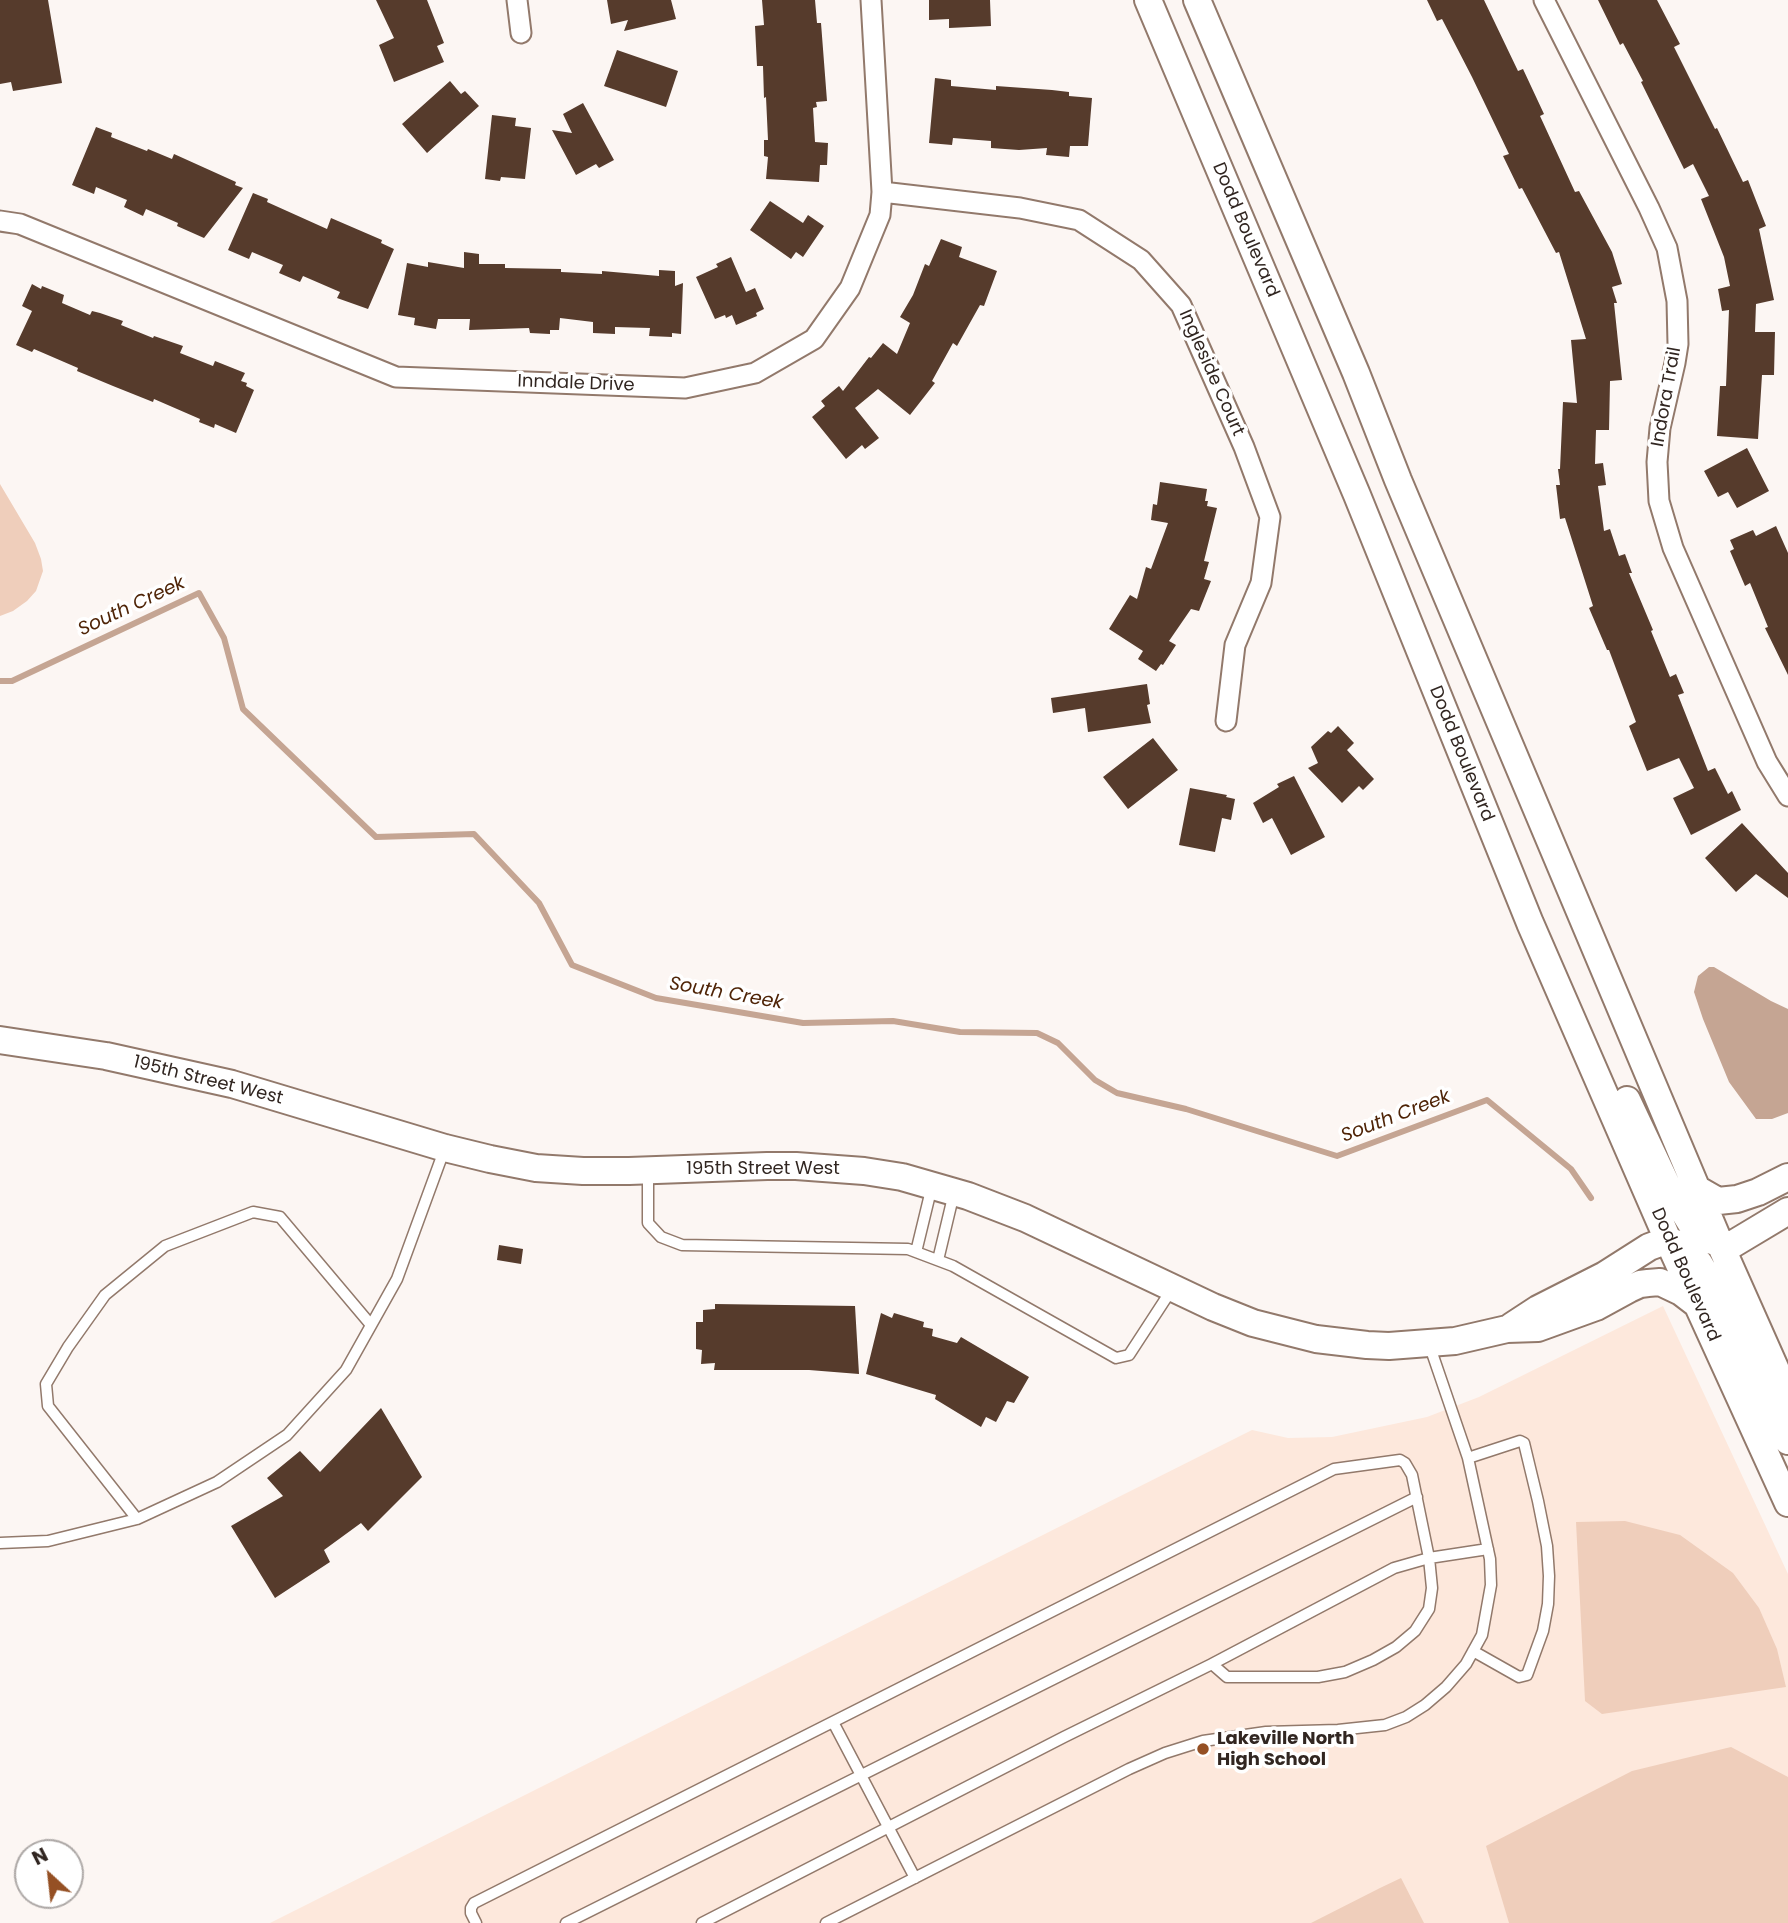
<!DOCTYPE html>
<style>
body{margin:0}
#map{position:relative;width:1788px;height:1923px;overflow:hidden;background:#fcf6f3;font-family:Poppins,sans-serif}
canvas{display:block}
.north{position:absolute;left:14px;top:1839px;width:70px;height:70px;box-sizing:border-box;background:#fff;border:2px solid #ada8a6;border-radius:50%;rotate:333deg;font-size:19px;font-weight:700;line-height:28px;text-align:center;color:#312621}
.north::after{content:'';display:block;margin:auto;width:24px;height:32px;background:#955024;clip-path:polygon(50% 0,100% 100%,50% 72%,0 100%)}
</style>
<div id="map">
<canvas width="1788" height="1923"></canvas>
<div class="north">N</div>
</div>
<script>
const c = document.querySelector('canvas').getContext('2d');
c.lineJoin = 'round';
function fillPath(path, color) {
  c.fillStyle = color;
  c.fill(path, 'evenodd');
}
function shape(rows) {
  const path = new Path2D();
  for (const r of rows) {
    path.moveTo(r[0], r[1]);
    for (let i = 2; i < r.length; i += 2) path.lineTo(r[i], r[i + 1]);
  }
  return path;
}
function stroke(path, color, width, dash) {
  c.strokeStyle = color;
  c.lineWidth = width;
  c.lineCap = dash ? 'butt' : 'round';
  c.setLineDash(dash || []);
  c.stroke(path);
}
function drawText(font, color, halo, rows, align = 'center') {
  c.font = font + ' Poppins,sans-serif';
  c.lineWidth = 7;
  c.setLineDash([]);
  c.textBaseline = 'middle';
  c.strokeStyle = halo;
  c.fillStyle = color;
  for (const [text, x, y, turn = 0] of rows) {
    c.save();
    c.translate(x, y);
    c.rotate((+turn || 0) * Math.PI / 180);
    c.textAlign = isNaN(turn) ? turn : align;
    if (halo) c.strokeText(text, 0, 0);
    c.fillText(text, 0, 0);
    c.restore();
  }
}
fillPath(shape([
 [1663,1306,1788,1574,1788,1923,270,1923,1252,1430,1288,1438,1332,1437,1427,1417,1479,1397]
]), '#fde8dc');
fillPath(shape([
 [0,484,35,543,41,559,43,571,36,591,27,601,13,611,0,616],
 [1625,1521,1680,1535,1733,1573,1759,1608,1777,1649,1786,1687,1602,1714,1585,1701,1576,1522],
 [1731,1747,1788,1777,1788,1923,1509,1923,1486,1846,1632,1771],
 [1401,1878,1424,1923,1311,1923,1380,1888]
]), '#efcebb');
fillPath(shape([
 [1709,967,1714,967,1771,1001,1788,1009,1788,1113,1772,1119,1756,1119,1729,1082,1703,1019,1694,992,1698,976]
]), '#c5a593');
stroke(shape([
 [0,681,12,681,199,593,224,638,243,709,376,837,474,834,539,903,572,965,656,998,803,1023,893,1021,960,1032,1037,1033,1058,1043,1095,1080,1117,1093,1186,1109,1337,1156,1487,1100,1571,1169,1591,1198]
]), '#c5a593', 6);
fillPath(shape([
 [0,0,48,0,62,83,13,91,11,82,0,84],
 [376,0,427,0,444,43,437,46,444,62,394,82,379,45,394,38],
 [607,0,671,0,676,19,624,31,628,20,611,24],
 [762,0,815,0,817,23,821,23,827,101,816,102,817,107,813,108,815,142,828,143,827,165,820,165,819,182,766,179,768,157,764,156,764,140,768,140,766,97,764,98,763,66,757,66,755,26,764,25],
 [929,0,990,0,991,26,949,28,949,19,929,20],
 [1427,0,1484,0,1518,71,1523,69,1544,114,1540,116,1575,192,1579,191,1612,252,1622,284,1612,287,1617,303,1614,303,1622,380,1610,381,1609,430,1596,430,1595,464,1603,463,1606,485,1598,486,1604,531,1610,529,1619,556,1625,554,1632,573,1629,573,1653,630,1651,631,1670,677,1676,674,1684,693,1678,695,1708,771,1715,768,1728,794,1732,791,1741,810,1691,835,1673,798,1694,788,1679,758,1647,771,1629,726,1636,722,1609,650,1607,650,1589,608,1593,606,1565,518,1560,519,1556,485,1560,485,1558,469,1560,469,1563,402,1577,403,1571,340,1586,339,1559,252,1556,253,1522,188,1519,189,1503,156,1509,154,1472,77,1442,19,1437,21],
 [1598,0,1657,0,1680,44,1674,47,1715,129,1717,128,1743,182,1748,180,1766,226,1759,229,1774,300,1756,304,1755,332,1775,332,1774,375,1762,375,1758,439,1717,436,1720,386,1726,386,1729,310,1722,311,1718,289,1730,286,1724,257,1701,199,1709,196,1693,164,1684,169,1641,82,1643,81,1623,43,1620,45],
 [617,50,678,71,666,107,604,86],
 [935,78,951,80,951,86,996,90,996,86,1052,90,1069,92,1069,96,1092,98,1088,146,1070,146,1069,157,1046,155,1047,148,1019,150,991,148,991,141,953,138,952,145,929,143],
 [450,81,461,94,465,91,479,106,427,153,402,124],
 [583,103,614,160,599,168,596,164,576,175,552,130,572,133,563,114],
 [492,115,516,118,515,126,531,128,525,179,501,177,500,181,485,179],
 [96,127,112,133,111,137,147,151,148,149,172,159,174,154,236,182,235,185,243,188,204,238,177,226,178,223,146,209,143,216,124,207,127,200,96,187,94,194,72,185],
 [253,193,268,199,267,202,327,229,331,218,382,240,381,243,394,249,368,309,337,298,340,292,303,276,300,282,279,273,283,265,252,252,249,259,228,250],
 [770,201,803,223,808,215,824,226,803,257,796,252,791,259,750,230],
 [941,239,962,247,959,257,997,271,984,306,980,305,957,346,953,343,932,381,935,383,910,415,878,389,855,408,879,438,865,449,862,445,846,459,812,417,825,406,821,401,839,386,843,391,869,357,871,358,883,343,897,354,910,323,900,317,913,295,925,264,929,266],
 [464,252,479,254,479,264,505,264,505,268,561,269,561,272,602,274,602,271,659,276,659,270,675,271,675,286,683,283,681,334,672,333,672,337,649,336,650,328,615,327,615,334,593,333,593,322,560,318,559,330,550,330,550,334,530,333,529,328,469,330,470,319,438,319,436,329,414,325,415,318,398,315,407,263,428,267,428,262,464,268],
 [731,257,746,292,755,288,764,309,756,313,757,316,736,325,732,315,726,318,725,315,715,319,696,277,718,267,716,264],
 [32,284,41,289,42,286,64,295,62,303,90,315,92,311,100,313,123,321,121,325,153,338,154,336,183,346,180,353,213,366,215,361,245,373,241,381,247,383,246,386,254,390,236,433,215,424,214,428,199,422,200,419,154,399,153,402,113,386,77,371,78,368,34,349,32,352,16,345,32,311,22,306],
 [1747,448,1769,491,1737,508,1728,492,1718,497,1704,471],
 [1160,482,1207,489,1205,501,1208,501,1207,506,1217,508,1204,561,1209,562,1204,579,1211,581,1199,611,1191,609,1169,641,1176,645,1163,665,1161,664,1156,671,1138,659,1143,651,1109,629,1130,595,1137,599,1146,567,1151,569,1168,523,1151,520,1153,504,1157,505],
 [1776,526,1788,553,1788,675,1765,628,1768,627,1750,583,1745,586,1730,551,1734,549,1730,540,1753,530,1756,536],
 [1147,684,1150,704,1147,705,1151,723,1088,732,1085,708,1053,713,1051,698],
 [1338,726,1354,743,1347,750,1374,779,1363,790,1359,786,1342,803,1308,768,1318,763,1311,747,1328,731,1331,733],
 [1153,738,1178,770,1128,809,1103,777],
 [1294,776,1325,837,1291,855,1272,818,1263,823,1253,803,1279,787,1277,784],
 [1190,788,1227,795,1226,797,1235,799,1231,820,1222,818,1215,852,1179,845],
 [1742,823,1788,873,1788,898,1756,874,1736,892,1705,858],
 [499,1245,523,1249,521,1264,497,1260],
 [715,1304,855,1306,859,1374,809,1370,714,1370,715,1363,701,1364,702,1350,696,1349,696,1322,703,1322,703,1310,715,1309],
 [881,1313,892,1318,894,1313,924,1322,923,1327,933,1329,932,1336,957,1343,961,1337,1029,1377,1014,1403,1007,1401,996,1422,986,1417,981,1427,935,1399,936,1395,866,1374],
 [381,1408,422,1477,368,1531,361,1523,324,1550,330,1562,275,1598,231,1526,283,1496,267,1478,300,1451,320,1472]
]), '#563b2c');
const lane = shape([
 [648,1171,648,1223,661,1237,682,1245,908,1249,953,1266,1116,1358,1129,1355,1172,1289],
 [916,1252,932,1186],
 [938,1260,954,1193],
 [1468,1458,1520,1441,1524,1443,1538,1501,1547,1546,1549,1576,1548,1604,1543,1631,1527,1675,1519,1677,1473,1651],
 [137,1519,48,1406,46,1384,68,1347,105,1295,165,1246,253,1212,280,1217,371,1325],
 [0,1543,48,1541,137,1519,217,1482,287,1435,346,1370,397,1279,445,1148],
 [833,1722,915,1878],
 [476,1923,471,1913,471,1908,474,1903,1334,1469,1400,1460,1405,1463,1412,1475,1429,1558,1488,1549],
 [566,1923,1417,1497],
 [702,1923,1064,1737,1212,1664,1227,1677,1318,1677,1345,1672,1373,1660,1396,1647,1415,1631,1429,1609,1432,1588,1429,1558,1394,1568,1212,1664],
 [826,1923,1129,1769,1165,1753,1203,1741,1266,1732,1338,1730,1385,1725,1406,1717,1425,1705,1446,1687,1466,1664,1482,1635,1491,1585,1490,1559,1468,1458,1429,1344]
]);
const street = shape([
 [517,0,521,33],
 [1544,0,1649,208,1667,248,1677,301,1678,344,1675,363,1660,428,1657,462,1659,501,1673,548,1767,762,1788,796],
 [882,192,1020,208,1079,220,1141,260,1181,305,1244,447,1270,517,1261,583,1235,645,1226,721],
 [0,221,20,224,396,377,685,388,755,373,814,339,850,288,880,215,882,192,871,0]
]);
const secondary = shape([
 [1148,0,1357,495,1530,923,1668,1240,1788,1503],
 [1197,0,1356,373,1398,480,1720,1244,1788,1397],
 [0,1040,106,1056,232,1084,445,1148,490,1159,536,1168,583,1171,629,1171,767,1166,796,1166,864,1171,902,1177,968,1196,1025,1218,1213,1307,1253,1323,1316,1339,1367,1345,1389,1346,1455,1341,1507,1329,1538,1328,1596,1307,1629,1289,1640,1284,1648,1283,1660,1282,1681,1292,1698,1305],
 [1627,1100,1667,1185,1693,1227,1705,1238,1720,1244,1733,1244,1788,1211],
 [1697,1189,1718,1201,1737,1199,1758,1192,1788,1177],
 [1673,1242,1684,1248,1699,1263,1727,1309,1788,1441],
 [1512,1326,1538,1309,1605,1275,1649,1247,1668,1240]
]);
stroke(lane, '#92796b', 13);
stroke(street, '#92796b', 23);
stroke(secondary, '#92796b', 30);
stroke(lane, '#fff', 10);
stroke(street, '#fff', 19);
stroke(secondary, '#fff', 26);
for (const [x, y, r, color] of [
 [1203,1749,7,"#955024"]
]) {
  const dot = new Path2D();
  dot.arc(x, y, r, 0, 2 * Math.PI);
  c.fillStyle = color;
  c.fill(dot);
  stroke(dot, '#fff', 2.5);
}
drawText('18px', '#312621', '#fff', [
 ["Dodd Boulevard",1245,230,67],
 ["Ingleside Court",1211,373,66],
 ["Inndale Drive",576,384,2],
 ["Indora Trail",1667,397,-80],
 ["Dodd Boulevard",1461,754,68],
 ["195th Street West",208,1081,14],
 ["195th Street West",763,1169],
 ["Dodd Boulevard",1685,1275,66]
]);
drawText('bold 18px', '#312621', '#fff', [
 ["Lakeville North",1217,1739],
 ["High School",1217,1760]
], 'left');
drawText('italic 19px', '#4f2407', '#fff', [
 ["South Creek",132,607,-25],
 ["South Creek",726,994,10],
 ["South Creek",1396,1117,-21]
]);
</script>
